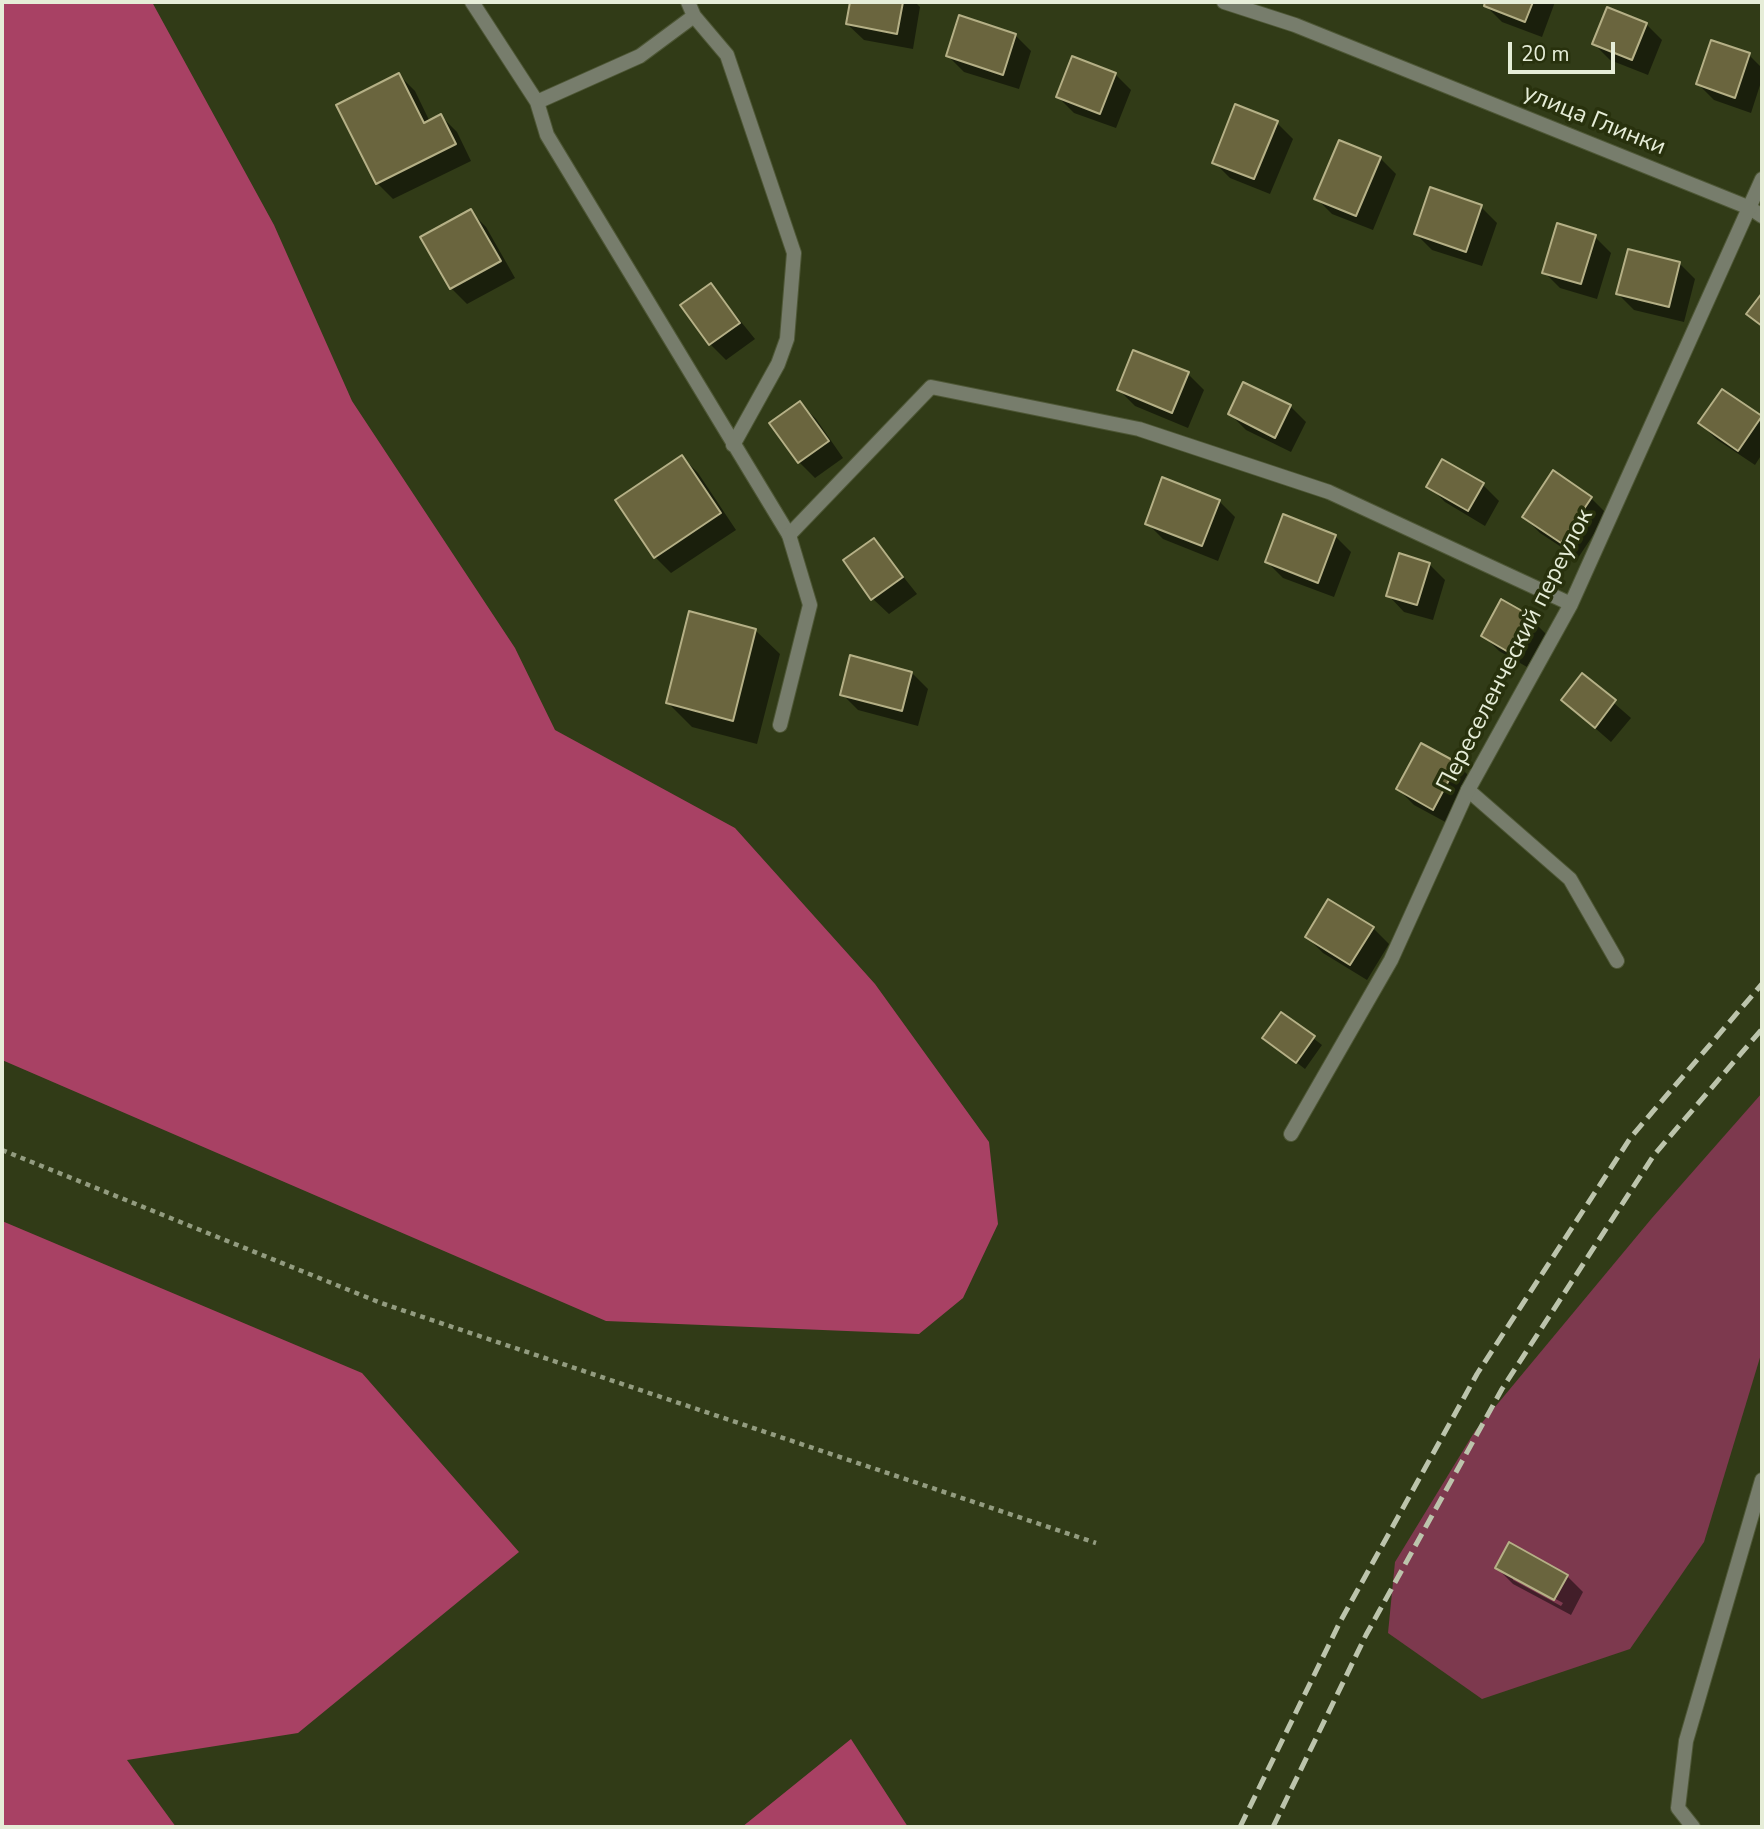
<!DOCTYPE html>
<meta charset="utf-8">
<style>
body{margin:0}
#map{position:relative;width:1764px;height:1829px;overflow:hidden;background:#313b17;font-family:"Nunito Sans",sans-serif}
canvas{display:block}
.frame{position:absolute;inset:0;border:4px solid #e6edd8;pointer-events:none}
.scale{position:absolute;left:1508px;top:42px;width:107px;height:32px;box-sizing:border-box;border:4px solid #e6edd8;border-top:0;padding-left:9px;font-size:21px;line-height:24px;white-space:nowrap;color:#e6edd8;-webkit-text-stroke:5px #28310d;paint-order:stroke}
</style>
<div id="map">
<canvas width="1764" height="1829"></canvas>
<div class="frame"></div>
<div class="scale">20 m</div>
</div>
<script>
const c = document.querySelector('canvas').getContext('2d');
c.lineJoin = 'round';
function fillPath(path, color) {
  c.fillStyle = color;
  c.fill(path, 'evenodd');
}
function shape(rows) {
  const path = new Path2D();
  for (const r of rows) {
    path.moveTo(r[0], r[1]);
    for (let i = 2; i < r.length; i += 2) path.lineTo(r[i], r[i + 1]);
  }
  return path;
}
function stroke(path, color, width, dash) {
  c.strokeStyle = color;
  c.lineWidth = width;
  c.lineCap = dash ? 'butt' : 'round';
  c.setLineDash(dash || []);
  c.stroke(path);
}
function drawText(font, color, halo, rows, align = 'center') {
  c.font = font + ' "Nunito Sans",sans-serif';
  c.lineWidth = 7;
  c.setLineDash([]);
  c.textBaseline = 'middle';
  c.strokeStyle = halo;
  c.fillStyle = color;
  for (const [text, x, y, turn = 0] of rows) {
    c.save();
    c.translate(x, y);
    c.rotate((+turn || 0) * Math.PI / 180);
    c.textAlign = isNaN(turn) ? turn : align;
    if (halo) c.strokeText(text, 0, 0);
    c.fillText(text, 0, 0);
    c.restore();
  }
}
fillPath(shape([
 [1762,1093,1762,1351,1704,1542,1630,1649,1482,1699,1388,1633,1395,1562,1475,1431,1652,1218]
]), '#7d394e');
fillPath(shape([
 [2,2,152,2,274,225,352,401,515,648,555,730,735,828,875,984,989,1142,998,1224,963,1298,919,1334,606,1321,2,1060],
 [2,1221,362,1373,519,1552,298,1733,127,1760,176,1827,2,1827],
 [851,1739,908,1827,742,1827]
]), '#a84164');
fillPath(shape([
 [852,2,915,2,920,7,913,49,864,40,847,24],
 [1487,2,1555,2,1542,37,1502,22,1486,6],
 [1646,24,1662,40,1648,75,1610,60,1594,44],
 [1015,35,1031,51,1019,89,964,72,948,56],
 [1749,55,1762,68,1762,79,1751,113,1714,100,1698,84],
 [1115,74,1131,90,1116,128,1074,113,1058,97],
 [399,75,415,91,430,122,441,116,457,132,471,161,393,199,377,183],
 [1277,123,1293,139,1270,194,1230,178,1214,162],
 [1380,158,1396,174,1373,230,1332,214,1316,198],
 [1481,207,1497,223,1482,266,1432,250,1416,234],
 [470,211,486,227,515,278,467,304,451,288],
 [1595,237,1611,253,1597,299,1560,288,1544,272],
 [1679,263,1695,279,1684,322,1634,310,1618,294],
 [711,285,755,339,726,360,710,344],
 [1188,374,1204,390,1188,428,1135,406,1119,390],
 [800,403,816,419,843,458,815,478,799,462,772,423],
 [1290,406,1306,422,1291,452,1246,430,1230,414],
 [1761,418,1762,454,1755,465,1716,439,1700,423],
 [682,457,698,473,736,530,671,573,655,557],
 [1443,461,1483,485,1499,501,1485,526,1445,502,1429,486],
 [1591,498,1607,514,1578,558,1540,533,1524,517],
 [1219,501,1235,517,1218,561,1163,539,1147,523],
 [1335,536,1351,552,1334,597,1283,578,1267,562],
 [874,540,917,594,889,614,873,599],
 [1429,564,1445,580,1433,620,1404,612,1388,595],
 [1530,618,1546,634,1527,667,1499,651,1483,635],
 [755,630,780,654,757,744,692,727,668,703],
 [912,673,928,689,918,726,858,710,842,694],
 [1583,676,1631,718,1611,742,1563,700],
 [1457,764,1473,780,1449,824,1414,805,1398,789],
 [1373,928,1389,944,1367,980,1323,953,1307,937],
 [1282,1014,1322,1045,1305,1069,1265,1038],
 [1497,1568,1567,1576,1583,1592,1571,1615,1513,1584],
 [1513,1576,1563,1603,1561,1606,1513,1580]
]), '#0007');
const building = shape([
 [850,2,903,2,897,34,846,24,850,2],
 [1485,2,1533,2,1525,22,1484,6,1485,2],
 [1607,7,1647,23,1632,60,1592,44,1607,7],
 [959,15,1016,34,1003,75,946,56,959,15],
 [1711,40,1750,53,1735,98,1696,84,1711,40],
 [1072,56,1116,73,1100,114,1056,97,1072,56],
 [399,73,424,123,441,114,456,144,376,184,336,105,399,73],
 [1235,104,1278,121,1254,179,1212,163,1235,104],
 [1339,140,1381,157,1356,216,1314,199,1339,140],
 [1430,187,1482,205,1466,252,1414,234,1430,187],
 [471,209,501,261,450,289,420,237,471,209],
 [1557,223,1596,235,1581,284,1542,273,1557,223],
 [1628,249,1680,262,1669,307,1616,294,1628,249],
 [711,283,740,323,709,345,680,305,711,283],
 [1762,293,1762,326,1746,314,1762,293],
 [1133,350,1189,372,1172,413,1117,390,1133,350],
 [1243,382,1291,405,1275,438,1228,414,1243,382],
 [1722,389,1762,416,1738,451,1698,423,1722,389],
 [800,401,829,441,798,463,769,423,800,401],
 [682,455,721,513,654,558,615,500,682,455],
 [1442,459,1484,483,1468,511,1426,487,1442,459],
 [1553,470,1592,497,1561,543,1522,517,1553,470],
 [1162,477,1220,500,1202,546,1145,524,1162,477],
 [1283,514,1336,535,1318,583,1265,562,1283,514],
 [874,538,903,577,871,600,843,560,874,538],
 [1399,553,1430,563,1417,605,1386,596,1399,553],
 [1501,599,1531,616,1510,653,1481,636,1501,599],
 [689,611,756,629,733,721,666,703,689,611],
 [850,655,912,672,902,711,840,695,850,655],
 [1582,673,1616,700,1595,728,1561,700,1582,673],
 [1421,743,1458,763,1433,810,1396,789,1421,743],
 [1328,899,1374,927,1350,965,1305,937,1328,899],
 [1281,1012,1315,1036,1296,1063,1262,1038,1281,1012],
 [1509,1542,1568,1575,1554,1600,1495,1568,1509,1542]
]);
fillPath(building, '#6a653e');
stroke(building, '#b5b086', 2);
const service = shape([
 [472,2,537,102,547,135,789,535,810,605,780,725],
 [694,16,727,55,794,253,787,339,778,364,733,445],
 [537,102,640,56,694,16,688,2],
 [1750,208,1762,216],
 [1468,790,1570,879,1617,961],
 [1693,1827,1678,1808,1686,1741,1762,1480]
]);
const minor = shape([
 [1224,2,1295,25,1750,208],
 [789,535,931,387,1139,429,1329,492,1571,604],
 [1291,1134,1391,960,1468,790,1571,604,1762,179]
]);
stroke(service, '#4e5736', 16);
stroke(minor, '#4e5736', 16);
stroke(shape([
 [2,1150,381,1303,1096,1543]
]), '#939c80', 4.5, [5, 5]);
stroke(service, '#777d6c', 14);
stroke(minor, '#777d6c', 14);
stroke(shape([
 [1240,1827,1340,1622,1477,1374,1631,1137,1762,984],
 [1273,1827,1366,1635,1502,1389,1654,1155,1762,1029]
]), '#bcc4ac', 5, [14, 7]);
drawText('24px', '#e6edd8', '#28310d', [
 ["улица Глинки",1594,121,22],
 ["Переселенческий переулок",1516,651,-63]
]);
</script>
